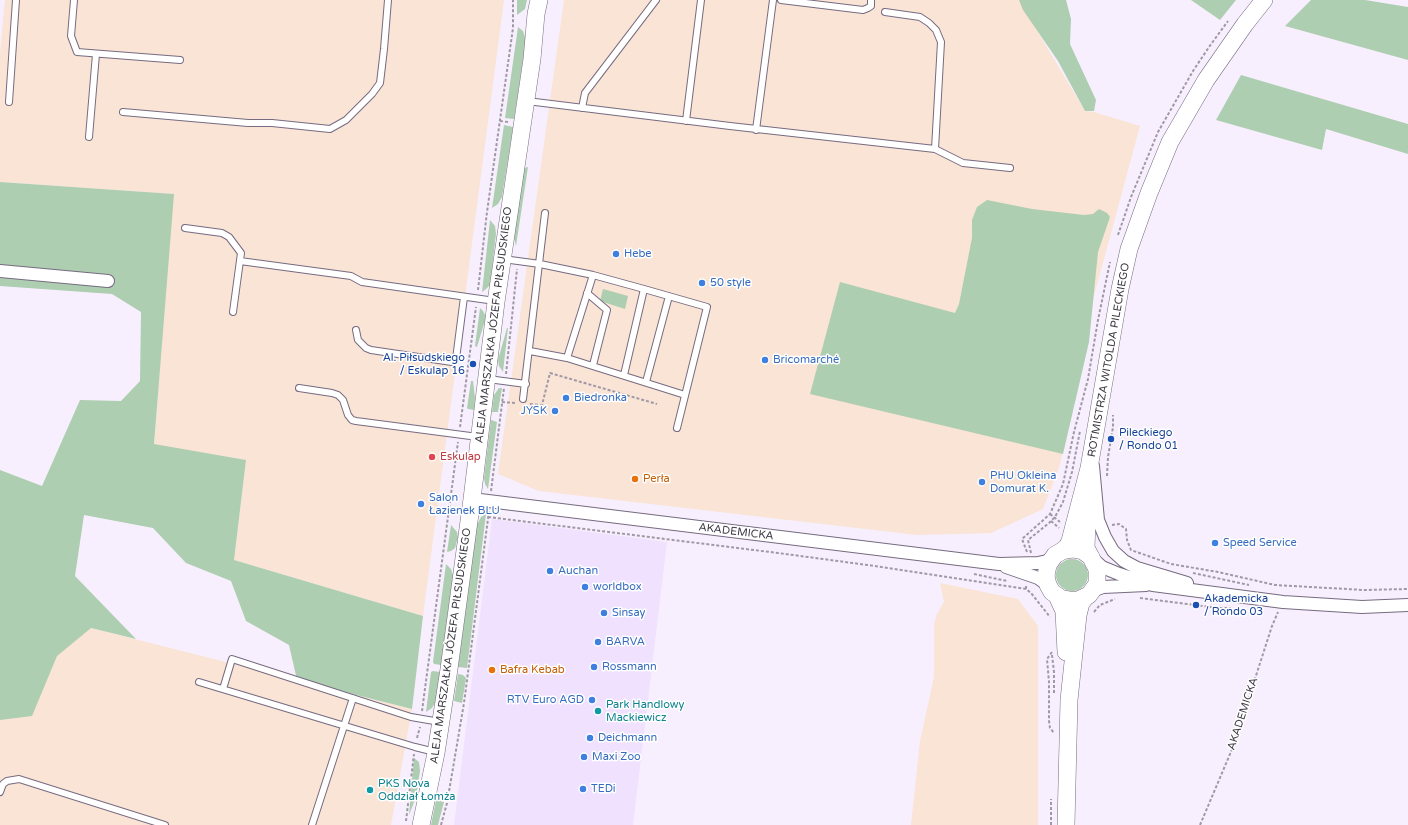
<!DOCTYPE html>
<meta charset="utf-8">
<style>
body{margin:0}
canvas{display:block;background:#f7effd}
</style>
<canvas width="1408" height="825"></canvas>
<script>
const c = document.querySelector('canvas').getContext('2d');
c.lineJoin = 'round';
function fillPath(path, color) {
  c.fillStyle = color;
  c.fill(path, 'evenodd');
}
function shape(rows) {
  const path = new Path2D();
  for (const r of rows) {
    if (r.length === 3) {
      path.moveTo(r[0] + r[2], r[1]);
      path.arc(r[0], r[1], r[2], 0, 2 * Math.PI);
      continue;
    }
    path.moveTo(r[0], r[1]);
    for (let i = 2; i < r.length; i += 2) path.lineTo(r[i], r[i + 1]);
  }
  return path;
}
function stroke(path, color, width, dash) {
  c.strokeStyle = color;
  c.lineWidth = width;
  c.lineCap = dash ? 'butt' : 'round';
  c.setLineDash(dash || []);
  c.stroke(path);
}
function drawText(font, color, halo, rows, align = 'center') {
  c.font = font + ' "Varela Round",sans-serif';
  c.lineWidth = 3;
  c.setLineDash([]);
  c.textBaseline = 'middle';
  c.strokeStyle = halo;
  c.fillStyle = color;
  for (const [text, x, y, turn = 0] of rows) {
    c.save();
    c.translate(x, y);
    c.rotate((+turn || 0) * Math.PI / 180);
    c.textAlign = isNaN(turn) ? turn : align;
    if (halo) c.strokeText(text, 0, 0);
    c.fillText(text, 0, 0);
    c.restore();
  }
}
fillPath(shape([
 [492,519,667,542,633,825,454,825]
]), '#f0e1ff');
fillPath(shape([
 [5,0,504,0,423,616,234,560,246,460,154,445,173,194,0,182,0,54],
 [564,0,1021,0,1039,34,1085,111,1094,112,1140,126,1094,296,1060,465,1043,509,991,533,917,535,539,491,498,474],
 [940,583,1018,599,1038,626,1038,825,911,825,920,741,934,677,934,624,937,614,944,602],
 [0,617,91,628,412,709,391,825,0,825]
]), '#f9e4d6');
fillPath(shape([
 [517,0,527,0,525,9,517,15],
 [1019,0,1066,0,1071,19,1070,44,1096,100,1094,111,1085,111,1058,61,1023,10],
 [1191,0,1236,0,1220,20],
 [1311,0,1365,0,1408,7,1408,60,1285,26],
 [518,27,523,31,526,40,514,119,505,118],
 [1241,75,1408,124,1408,154,1326,129,1322,150,1216,120],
 [504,125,513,127,502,197,498,204,492,208],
 [528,167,516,246,514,238,524,168],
 [0,182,174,194,154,444,246,460,234,560,423,616,412,709,297,680,289,645,246,621,231,581,186,563,153,528,84,515,75,576,136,639,91,628,57,656,32,716,0,720,0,470,42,486,80,400,121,401,140,381,141,312,112,294,0,286],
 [987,200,1032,209,1084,215,1093,214,1099,209,1107,213,1110,217,1098,252,1089,342,1063,454,810,394,840,282,955,313,959,304,972,238,972,220,977,207],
 [490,220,495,226,496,234,490,285,486,289,482,292],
 [603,289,628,296,625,309,600,301],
 [480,308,483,311,486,317,477,347,475,346],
 [507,328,508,328,503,372,499,366,498,360],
 [471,381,473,381,475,398,474,410,468,409,467,408],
 [499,388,502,388,498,412,492,412,494,395],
 [491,420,497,422,488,489,485,484,484,478],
 [486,514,467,668,458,667,477,525,481,517],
 [451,525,457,532,458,537,455,548,451,551,447,552],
 [1072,575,16],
 [446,564,451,569,453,575,441,665,434,664,433,662],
 [433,671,440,672,437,699,432,708,426,712,431,672],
 [458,674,463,675,466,678,462,703,454,701],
 [414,758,419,762,420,771,416,797,409,815],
 [436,800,444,802,438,825,431,825]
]), '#aeceb1');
const lane = shape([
 [74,0,71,36,77,52,180,60],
 [781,0,863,10,868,8,871,6,871,0],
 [885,12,920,17,929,23,936,30,941,42,935,149],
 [527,101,730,126,935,149,963,163,1010,168],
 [9,102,16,0],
 [582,108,585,93,656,0],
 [123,112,248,123,272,123,330,129,346,120,372,94,380,83,384,49,388,0],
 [686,121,701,0],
 [756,130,773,0],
 [89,137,96,54],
 [185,228,222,233,229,237,241,253,233,312],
 [503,259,540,264,593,275,644,289,624,375],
 [240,261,351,276,362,282,495,301],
 [644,289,707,307,677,428],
 [587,293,607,310,593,365],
 [356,330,358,340,366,348,371,350,452,362,456,359,464,297],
 [530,351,567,358,685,395],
 [567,358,593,275],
 [488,379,526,384],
 [646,382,669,296],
 [299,388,332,393,338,395,343,400,348,415,352,420,356,421,478,437],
 [523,399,545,213],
 [199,682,415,747,435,752],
 [223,689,232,659,411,717,440,722],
 [0,792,3,784,7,781,19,779,165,825],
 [312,825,353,698]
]);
const street = shape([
 [0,271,108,281],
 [1093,466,1098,520,1105,537,1113,551,1124,561,1137,568,1187,583],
 [472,499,999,564,1038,563,1047,561,1052,558],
 [1093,559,1102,567,1119,574,1153,585,1283,602,1362,607,1408,605],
 [1006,567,1038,578,1048,585],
 [1092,591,1103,587,1146,585]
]);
const secondary = shape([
 [1088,498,1086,548,1097,569,1097,584,1089,595,1076,601,1062,599,1052,592,1048,585,1046,576,1048,565,1055,555,1062,551,1073,549,1083,551,1091,557],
 [1062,551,1067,547,1070,541,1089,468,1120,289,1129,249,1149,193,1170,142,1206,80,1245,24,1264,0],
 [1057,596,1064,611,1066,652],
 [421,825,436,753,449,669,472,499,496,302,532,59,536,14,539,0],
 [1066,825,1069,700,1078,615,1081,603,1085,598]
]);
stroke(lane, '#766b80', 8);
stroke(street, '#766b80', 14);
stroke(secondary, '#766b80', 18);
stroke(shape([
 [500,121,508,122],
 [1118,235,1131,197,1158,132,1193,71,1209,47,1228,21],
 [478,290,487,212,513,28,513,0],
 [506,374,517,269],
 [502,402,515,403],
 [530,404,542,405,550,373,657,404],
 [460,427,476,307],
 [1107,476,1108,457,1113,427,1113,415],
 [491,491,504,388],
 [1050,514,1060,522],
 [488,517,778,553,875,566,1026,589],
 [1051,521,1059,528],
 [1112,525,1119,524,1126,529,1127,540,1131,550,1171,564,1218,572,1275,585,1364,590,1408,589],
 [1027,552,1022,539,1050,514,1063,484,1074,432,1088,379,1098,320,1110,262],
 [1031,553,1028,540,1049,523,1055,517,1063,502,1072,472,1080,431],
 [1193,573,1249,585],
 [974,574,1007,581],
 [1026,586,1026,589,1031,593,1050,617],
 [1140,598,1219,608,1231,608],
 [1094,612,1100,605,1115,599],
 [1052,652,1047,659,1049,682,1049,721,1050,728,1054,733],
 [1052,655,1054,672,1054,693],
 [422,711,458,442],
 [417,738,420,727],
 [406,821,414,754],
 [441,825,447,803,452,774,464,703,489,511],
 [1051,825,1051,799],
 [1200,825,1233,747,1272,626,1278,612]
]), '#a099a5', 2, [3, 2]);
stroke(lane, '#fff', 6);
stroke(street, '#fff', 12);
stroke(secondary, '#fff', 17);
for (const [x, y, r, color] of [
 [616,254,4,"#3f7fe0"],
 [702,283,4,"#3f7fe0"],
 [765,360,4,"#3f7fe0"],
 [473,364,4,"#1a4fb4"],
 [566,398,4,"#3f7fe0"],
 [555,411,4,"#3f7fe0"],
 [1111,439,4,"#1a4fb4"],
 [432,457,4,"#e0444e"],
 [635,479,4,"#e8710a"],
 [982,482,4,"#3f7fe0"],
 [421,504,4,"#3f7fe0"],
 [1215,543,4,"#3f7fe0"],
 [550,571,4,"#3f7fe0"],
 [585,587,4,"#3f7fe0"],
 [1196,605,4,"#1a4fb4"],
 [604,613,4,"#3f7fe0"],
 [598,642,4,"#3f7fe0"],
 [594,667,4,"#3f7fe0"],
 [492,670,4,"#e8710a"],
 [592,700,4,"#3f7fe0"],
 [598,711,4,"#0f9aa8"],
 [590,738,4,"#3f7fe0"],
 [584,757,4,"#3f7fe0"],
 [583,789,4,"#3f7fe0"],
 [370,790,4,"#0f9aa8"]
]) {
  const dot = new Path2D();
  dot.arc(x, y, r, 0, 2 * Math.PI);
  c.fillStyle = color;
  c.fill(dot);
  stroke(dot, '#fff', 1.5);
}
drawText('11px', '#366cbe', '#fff', [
 ["Hebe",624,254],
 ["50 style",710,283],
 ["Bricomarché",773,360],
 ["Biedronka",574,398],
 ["JYSK",547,411,"right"],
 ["PHU Okleina",990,476],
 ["Domurat K.",990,489],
 ["Salon",429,498],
 ["Łazienek BLU",429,511],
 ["Speed Service",1223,543],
 ["Auchan",558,571],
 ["worldbox",593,587],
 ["Sinsay",612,613],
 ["BARVA",606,642],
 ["Rossmann",602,667],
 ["RTV Euro AGD",584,700,"right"],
 ["Deichmann",598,738],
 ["Maxi Zoo",592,757],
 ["TEDi",591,789]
], 'left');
drawText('11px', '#3e3943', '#fff', [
 ["ALEJA MARSZAŁKA JÓZEFA PIŁSUDSKIEGO",494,325,-83],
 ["ROTMISTRZA WITOLDA PILECKIEGO",1109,360,-80],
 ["AKADEMICKA",736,532,7],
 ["ALEJA MARSZAŁKA JÓZEFA PIŁSUDSKIEGO",451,646,-82],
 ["AKADEMICKA",1243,714,-72]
]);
drawText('11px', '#164399', '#fff', [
 ["Al. Piłsudskiego",465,358,"right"],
 ["/ Eskulap 16",465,371,"right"],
 ["Pileckiego",1119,433],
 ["/ Rondo 01",1119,446],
 ["Akademicka",1204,599],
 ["/ Rondo 03",1204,612]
], 'left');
drawText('11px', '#be3a42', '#fff', [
 ["Eskulap",440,457]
], 'left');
drawText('11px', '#c56008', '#fff', [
 ["Perła",643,479],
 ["Bafra Kebab",500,670]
], 'left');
drawText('11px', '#0d838f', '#fff', [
 ["Park Handlowy",606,705],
 ["Mackiewicz",606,718],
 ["PKS Nova",378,784],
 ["Oddział Łomża",378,797]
], 'left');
</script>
